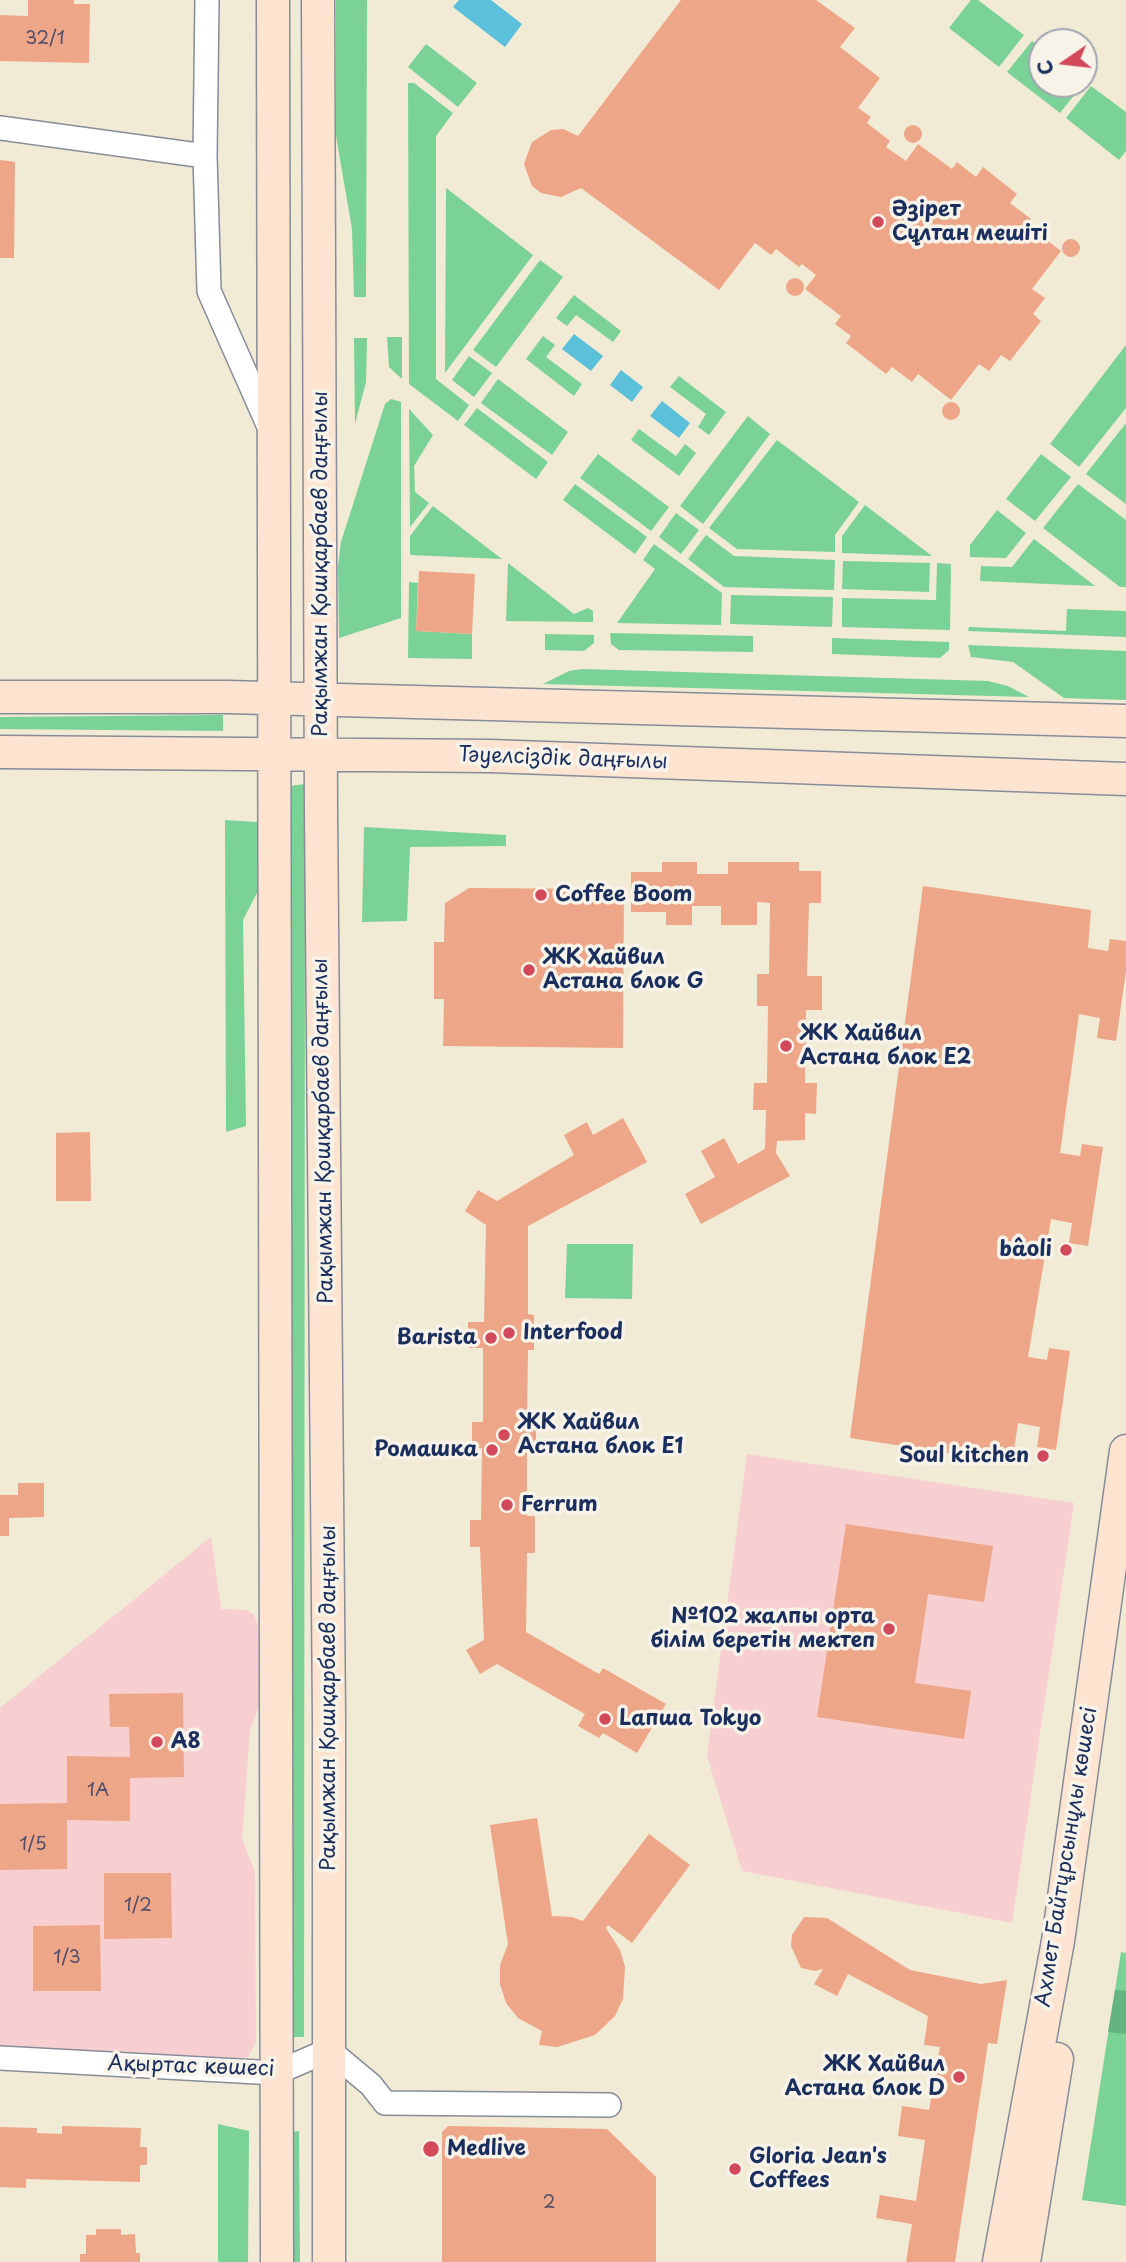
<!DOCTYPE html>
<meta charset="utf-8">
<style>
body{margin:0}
#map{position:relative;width:1126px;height:2262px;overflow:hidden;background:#f1ead4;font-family:"Playpen Sans",sans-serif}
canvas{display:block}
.north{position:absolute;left:1028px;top:28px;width:70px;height:70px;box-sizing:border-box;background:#f7f3e8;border:2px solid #9fa5b1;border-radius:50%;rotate:256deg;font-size:19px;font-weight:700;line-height:28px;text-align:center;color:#1b2f5e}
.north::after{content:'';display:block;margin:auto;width:24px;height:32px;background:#d1495b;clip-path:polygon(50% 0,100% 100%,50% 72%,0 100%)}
</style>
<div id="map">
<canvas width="1126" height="2262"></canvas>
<div class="north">С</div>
</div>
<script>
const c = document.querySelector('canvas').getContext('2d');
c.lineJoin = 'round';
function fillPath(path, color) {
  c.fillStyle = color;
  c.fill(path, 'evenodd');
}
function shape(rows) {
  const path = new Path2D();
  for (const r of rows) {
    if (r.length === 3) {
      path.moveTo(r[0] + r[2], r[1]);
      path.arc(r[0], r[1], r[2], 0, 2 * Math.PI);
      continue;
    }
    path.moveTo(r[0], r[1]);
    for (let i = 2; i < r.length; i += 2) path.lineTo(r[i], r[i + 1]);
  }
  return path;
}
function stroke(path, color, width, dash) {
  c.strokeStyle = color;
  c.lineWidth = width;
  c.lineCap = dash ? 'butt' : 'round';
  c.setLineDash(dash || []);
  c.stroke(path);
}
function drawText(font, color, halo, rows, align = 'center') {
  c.font = font + ' "Playpen Sans",sans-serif';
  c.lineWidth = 7;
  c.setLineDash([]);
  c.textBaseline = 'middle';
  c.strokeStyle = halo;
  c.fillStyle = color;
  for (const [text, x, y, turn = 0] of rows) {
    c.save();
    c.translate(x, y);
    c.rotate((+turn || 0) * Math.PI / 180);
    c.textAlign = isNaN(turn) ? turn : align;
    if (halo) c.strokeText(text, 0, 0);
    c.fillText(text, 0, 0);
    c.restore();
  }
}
fillPath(shape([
 [747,1454,1074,1503,1012,1923,742,1871,707,1756],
 [211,1537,221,1609,247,1610,254,1615,260,1631,259,1706,250,1730,242,1839,255,1872,256,2042,248,2057,231,2060,0,2048,0,1708]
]), '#f7cfd0');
fillPath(shape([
 [336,0,367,0,366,297,354,297,352,229,336,136],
 [971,0,978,0,1024,35,999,67,949,28],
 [1032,41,1042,48,1042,84,1083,84,1060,113,1007,72],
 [426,44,477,83,458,107,408,67],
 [408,83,414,83,453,113,436,136,436,379,469,405,458,421,409,384],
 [1091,86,1126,112,1126,151,1119,160,1066,118],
 [446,188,533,255,445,373],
 [540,260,563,277,496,367,473,350],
 [574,295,621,331,613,342,576,315,567,326,556,318],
 [543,336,555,345,546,357,582,384,574,396,526,359],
 [387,337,402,337,402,379,389,367],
 [354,338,367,338,366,382,355,424],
 [1126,345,1126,408,1079,467,1050,444],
 [469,356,492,373,474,397,452,380],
 [679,376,726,412,709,435,698,427,706,414,670,387],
 [498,379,568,432,552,455,481,403],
 [391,399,401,402,401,618,339,638,338,566,341,542,385,404],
 [477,408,548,462,536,479,464,425],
 [409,409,433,435,414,466,415,492,429,503,410,527],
 [748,416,770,434,703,524,680,506],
 [1126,423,1126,504,1086,474],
 [639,429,676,456,685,444,696,453,679,476,631,440],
 [777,440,859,502,835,535,835,552,737,549,709,528],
 [598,454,669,507,651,531,580,478],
 [1041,454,1071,477,1035,521,1006,499],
 [575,484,647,537,635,554,563,500],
 [1078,484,1126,520,1126,587,1120,587,1043,528],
 [865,505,932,556,842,553,842,536],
 [433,506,502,559,410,555,410,536],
 [997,510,1026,533,1006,558,970,557,970,545],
 [676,513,699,530,681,554,659,537],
 [706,535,734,556,835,560,834,590,724,587,688,559],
 [1034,539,1095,586,980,581,981,566,1012,567],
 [654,544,722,593,721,625,617,623,655,569,643,560],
 [843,561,930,563,929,592,842,589],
 [508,563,574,614,588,608,593,611,593,622,506,621],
 [937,563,951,564,950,630,842,627,842,598,936,600],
 [409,582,418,583,416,631,472,634,472,659,408,658],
 [731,595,833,597,832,627,730,624],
 [1067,609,1126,611,1126,637,968,631,969,627,1066,631],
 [610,633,753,636,753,652,619,650,611,644],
 [545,634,594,635,594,643,584,651,545,650],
 [832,638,949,642,949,650,940,658,832,654],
 [968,645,1126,651,1126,700,1064,698,1013,662,971,657],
 [583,669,988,681,1008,686,1029,697,543,684,569,671],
 [223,715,223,731,0,729,0,717],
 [305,784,304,2037,287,2037,289,786],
 [225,820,257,822,258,891,243,920,246,1126,226,1132],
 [364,827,506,835,506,846,410,847,407,921,362,922],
 [567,1244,633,1244,632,1299,565,1298],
 [1121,1952,1126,1953,1126,2206,1082,2200],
 [218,2124,249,2131,248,2262,218,2262],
 [299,2131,300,2262,287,2262,286,2133]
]), '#7bd296');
fillPath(shape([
 [1115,1990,1126,1991,1126,2034,1108,2032]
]), '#64b47f');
fillPath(shape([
 [459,0,491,0,522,24,505,47,453,7],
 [574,334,603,356,591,371,562,349],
 [621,370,643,387,632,402,610,385],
 [662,401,690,423,679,438,650,416]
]), '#5bc0d9');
fillPath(shape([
 [28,0,74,0,74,4,90,4,89,63,0,61,0,15,28,16],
 [681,0,816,0,855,28,840,47,880,78,858,108,871,117,867,123,890,141,886,147,906,161,918,144,952,169,957,162,976,177,983,167,1017,194,1010,203,1031,219,1027,225,1061,251,1032,289,1045,298,1033,314,1041,321,1010,361,1001,355,989,371,979,364,951,400,918,374,912,382,892,367,886,374,846,343,851,336,835,324,841,316,805,289,816,275,802,264,799,267,776,249,771,255,755,243,719,290,581,188,561,197,541,193,532,186,524,164,532,142,551,130,563,129,578,136],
 [913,134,9],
 [0,160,15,162,14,258,0,258],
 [1071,248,9],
 [795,287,9],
 [951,411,9],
 [419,571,475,574,472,634,416,631],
 [662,862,697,862,697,874,728,874,728,862,799,862,799,871,821,871,821,903,809,903,807,976,822,976,822,1010,806,1010,805,1083,817,1083,816,1114,805,1113,805,1140,777,1141,776,1153,790,1176,701,1224,685,1194,715,1177,701,1151,724,1138,738,1164,765,1149,766,1110,753,1110,754,1083,767,1083,768,1006,757,1006,757,974,769,974,770,903,757,902,757,925,721,925,721,906,692,906,692,925,666,925,666,912,631,912,631,872,662,872],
 [923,886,1091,910,1088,948,1108,951,1110,939,1126,941,1126,971,1116,1041,1097,1038,1100,1018,1079,1014,1060,1153,1080,1156,1082,1144,1103,1147,1088,1246,1069,1243,1072,1223,1051,1219,1028,1357,1047,1360,1049,1348,1070,1351,1056,1450,1037,1447,1040,1427,1018,1423,1012,1463,850,1438],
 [469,888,624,889,623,1048,443,1046,444,999,434,999,434,942,444,942,445,903],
 [623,1118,647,1162,528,1226,528,1314,534,1315,534,1350,528,1350,527,1420,536,1420,536,1453,527,1453,527,1516,535,1516,535,1553,527,1553,526,1632,599,1674,603,1668,666,1704,637,1753,603,1733,599,1738,578,1726,585,1714,497,1664,480,1674,466,1650,484,1640,480,1547,470,1547,470,1520,481,1520,482,1448,472,1448,472,1422,483,1422,483,1348,468,1348,468,1322,484,1322,486,1225,465,1211,478,1190,497,1201,574,1155,564,1135,587,1122,593,1135],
 [90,1132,91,1201,56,1201,56,1133],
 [18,1483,44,1483,44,1517,9,1518,9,1536,0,1536,0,1495,18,1495],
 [846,1524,993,1546,984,1602,928,1594,915,1683,971,1691,964,1739,817,1717],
 [183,1693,184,1777,130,1778,130,1821,67,1820,67,1869,0,1870,0,1804,67,1803,67,1756,130,1757,129,1727,110,1727,109,1694],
 [537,1818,552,1916,572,1917,583,1921,649,1834,690,1865,632,1943,608,1925,606,1928,620,1950,625,1967,623,1999,615,2016,595,2035,557,2047,539,2045,542,2031,518,2018,506,2003,500,1984,500,1965,508,1944,490,1825],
 [104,1873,171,1873,172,1938,104,1939],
 [804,1917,827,1918,910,1970,981,1984,1007,1980,997,2044,988,2043,955,2262,906,2262,912,2224,876,2218,880,2195,916,2201,925,2140,898,2136,902,2106,929,2110,940,2047,924,2045,928,2016,848,1974,837,1996,814,1984,823,1969,815,1971,801,1968,791,1946,792,1935],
 [100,1925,101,1991,33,1991,33,1926],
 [62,2126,141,2128,140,2147,147,2147,147,2165,140,2165,140,2182,26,2179,26,2188,0,2187,0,2127,37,2128,37,2133,62,2134],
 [448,2126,607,2129,656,2177,656,2262,442,2262,442,2132],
 [96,2229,121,2229,121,2235,135,2234,136,2253,140,2253,140,2262,80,2262,80,2254,86,2254,86,2235,96,2235]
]), '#eea689');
const street = shape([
 [207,0,205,156,209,291,270,429],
 [0,128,205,156],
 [0,2058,276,2073,329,2050,371,2085,385,2103,609,2105]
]);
const secondary = shape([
 [273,0,277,2262],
 [318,0,321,810,329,1717,329,2262],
 [0,697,228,697,1126,721],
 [0,752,490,756,1126,779],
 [999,2262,1058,1941,1126,1451],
 [1024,2262,1057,2059]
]);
stroke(street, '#868c99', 26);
stroke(secondary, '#868c99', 35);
stroke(street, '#fff', 23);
stroke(secondary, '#fde4d1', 32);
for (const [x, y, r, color] of [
 [878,222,7,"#d1495b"],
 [541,895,7,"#d1495b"],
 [529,970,7,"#d1495b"],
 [786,1046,7,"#d1495b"],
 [1066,1250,7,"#d1495b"],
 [509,1333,7,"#d1495b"],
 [491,1338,7,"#d1495b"],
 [504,1435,7,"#d1495b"],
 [492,1450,7,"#d1495b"],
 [1043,1456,7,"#d1495b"],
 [507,1505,7,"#d1495b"],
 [889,1629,7,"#d1495b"],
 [605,1719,7,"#d1495b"],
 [157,1742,7,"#d1495b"],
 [959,2077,7,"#d1495b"],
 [431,2149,9,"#d1495b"],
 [735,2169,7,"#d1495b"]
]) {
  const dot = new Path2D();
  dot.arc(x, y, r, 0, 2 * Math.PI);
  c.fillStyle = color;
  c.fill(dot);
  stroke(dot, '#f7f3e8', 2.5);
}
drawText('18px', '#504d69', null, [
 ["32/1",45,39],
 ["1А",98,1791],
 ["1/5",33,1845],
 ["1/2",138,1906],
 ["1/3",67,1958],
 ["2",549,2203]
]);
drawText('bold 21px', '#1b2f5e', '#f7f3e8', [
 ["Әзірет",892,210],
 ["Сұлтан мешіті",892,234],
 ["Coffee Boom",555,895],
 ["ЖК Хайвил",543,958],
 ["Астана блок G",543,982],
 ["ЖК Хайвил",800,1034],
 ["Астана блок E2",800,1058],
 ["bâoli",1052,1250,"right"],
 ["Interfood",523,1333],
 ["Barista",477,1338,"right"],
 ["ЖК Хайвил",518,1423],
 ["Астана блок E1",518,1447],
 ["Ромашка",478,1450,"right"],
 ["Soul kitchen",1029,1456,"right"],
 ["Ferrum",521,1505],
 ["№102 жалпы орта",875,1617,"right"],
 ["білім беретін мектеп",875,1641,"right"],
 ["Lапша Tokyo",619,1719],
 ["А8",171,1742],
 ["ЖК Хайвил",945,2065,"right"],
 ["Астана блок D",945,2089,"right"],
 ["Medlive",447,2149],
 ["Gloria Jean's",749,2157],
 ["Coffees",749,2181]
], 'left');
drawText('21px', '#1b2f5e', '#f7f3e8', [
 ["Рақымжан Қошқарбаев даңғылы",321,564,-90],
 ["Тәуелсіздік даңғылы",563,759,2],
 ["Рақымжан Қошқарбаев даңғылы",324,1131,-91],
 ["Рақымжан Қошқарбаев даңғылы",329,1698,-90],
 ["Ахмет Байтұрсынұлы көшесі",1067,1857,-81],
 ["Ақыртас көшесі",191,2067,2]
]);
</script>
